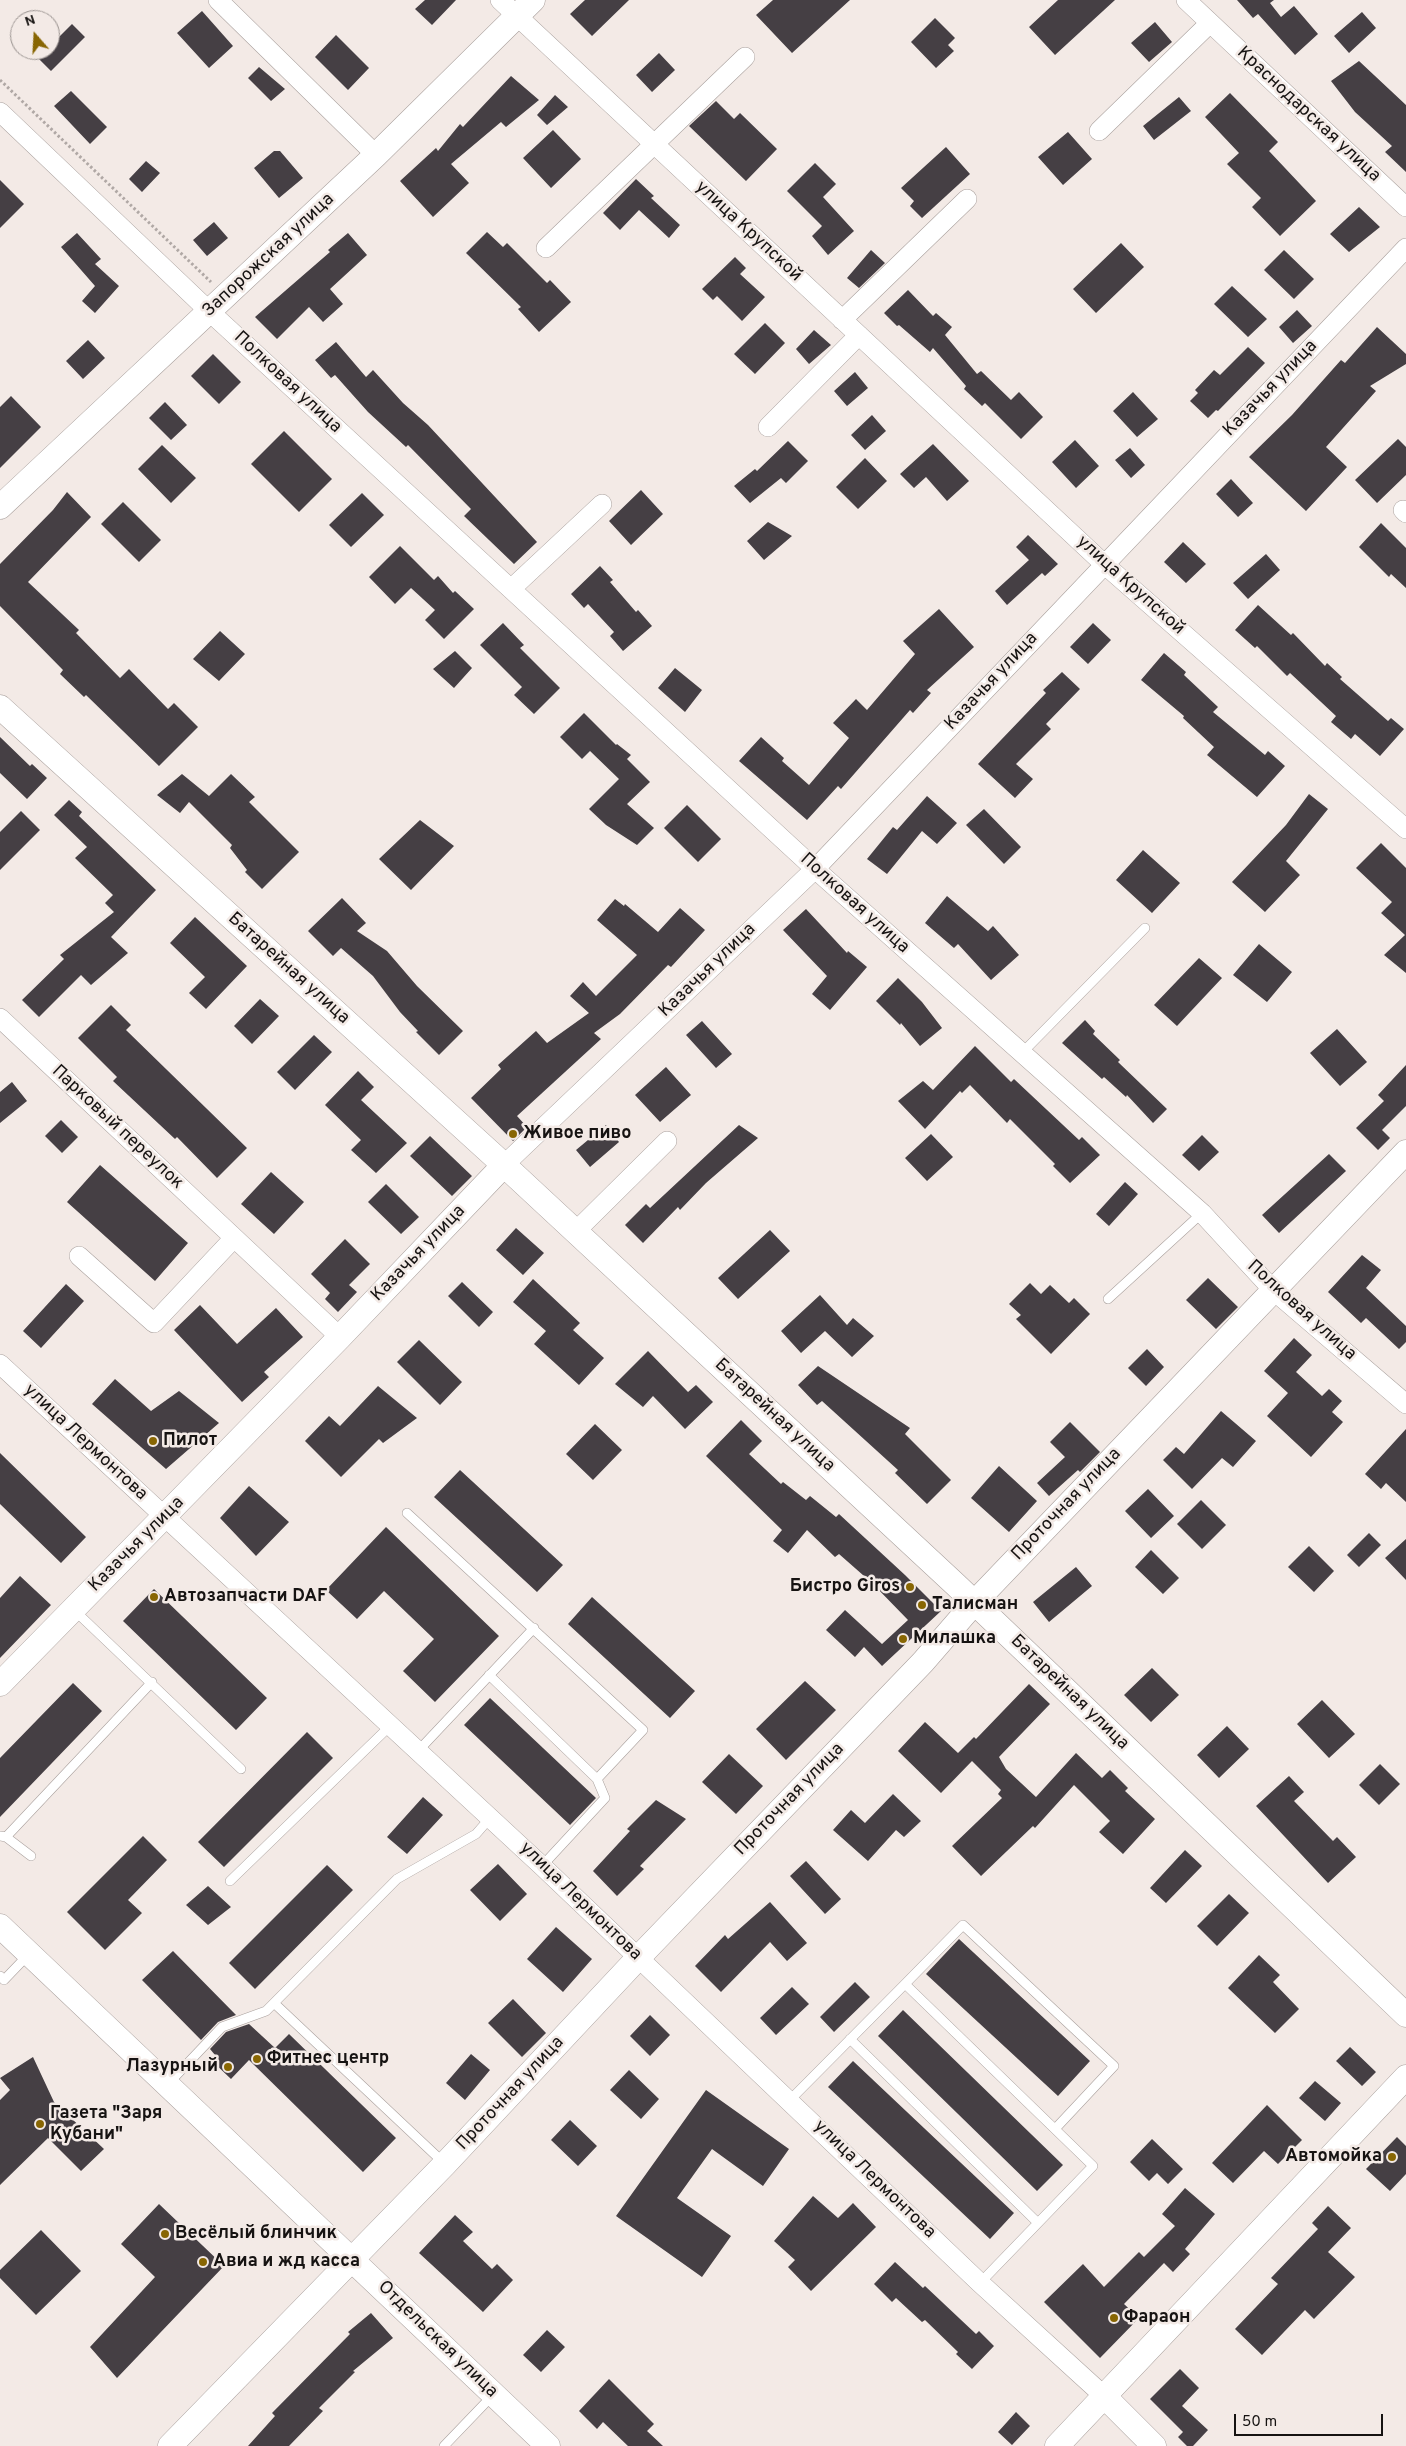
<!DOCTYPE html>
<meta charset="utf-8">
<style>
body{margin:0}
#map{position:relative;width:1406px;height:2446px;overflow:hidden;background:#f3eae6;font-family:Overpass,sans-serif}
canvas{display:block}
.north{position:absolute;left:10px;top:10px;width:50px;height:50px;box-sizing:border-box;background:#f3eae6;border:1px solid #9b9491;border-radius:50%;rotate:341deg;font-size:14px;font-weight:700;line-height:20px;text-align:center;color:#161312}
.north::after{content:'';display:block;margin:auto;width:18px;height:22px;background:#886603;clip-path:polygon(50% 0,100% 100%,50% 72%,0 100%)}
.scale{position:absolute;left:1234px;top:2414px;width:149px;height:22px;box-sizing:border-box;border:2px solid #161312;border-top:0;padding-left:6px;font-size:15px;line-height:18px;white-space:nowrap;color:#161312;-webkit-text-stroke:4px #f3eae6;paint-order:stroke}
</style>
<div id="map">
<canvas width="1406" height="2446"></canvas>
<div class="north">N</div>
<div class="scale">50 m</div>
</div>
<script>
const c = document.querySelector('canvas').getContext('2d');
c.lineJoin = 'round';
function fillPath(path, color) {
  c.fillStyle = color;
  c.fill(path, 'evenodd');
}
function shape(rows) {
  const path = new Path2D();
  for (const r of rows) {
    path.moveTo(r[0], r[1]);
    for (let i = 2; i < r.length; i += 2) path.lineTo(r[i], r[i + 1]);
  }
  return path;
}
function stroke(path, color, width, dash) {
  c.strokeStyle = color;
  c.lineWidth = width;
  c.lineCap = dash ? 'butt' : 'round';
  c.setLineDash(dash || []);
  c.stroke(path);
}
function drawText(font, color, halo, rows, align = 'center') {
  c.font = font + ' Overpass,sans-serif';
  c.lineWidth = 5;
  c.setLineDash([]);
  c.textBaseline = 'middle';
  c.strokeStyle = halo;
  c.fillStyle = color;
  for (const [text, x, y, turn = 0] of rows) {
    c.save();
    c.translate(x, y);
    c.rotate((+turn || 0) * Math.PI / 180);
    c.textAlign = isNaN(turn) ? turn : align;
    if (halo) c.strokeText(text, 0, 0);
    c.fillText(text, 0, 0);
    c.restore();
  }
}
fillPath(shape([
 [425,0,456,0,432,25,415,9],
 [585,0,629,0,592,36,570,14],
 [773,0,850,0,792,53,756,15],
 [1058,0,1115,0,1055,55,1029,27],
 [1237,0,1274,0,1270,3,1281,17,1294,6,1318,34,1295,55,1258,14,1253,18],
 [202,11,233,46,209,68,177,33],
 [1362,12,1376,28,1349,53,1334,36],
 [935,18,955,38,948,45,954,51,936,68,911,42],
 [1155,22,1172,42,1149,62,1131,43],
 [72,24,85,37,51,71,38,58,46,50,50,50,50,46],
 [336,35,369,68,348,90,315,57],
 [659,53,675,70,652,92,636,75],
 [1359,61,1406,105,1406,172,1385,152,1392,146,1355,112,1331,81],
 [259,67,285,89,271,101,248,78],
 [511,76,539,100,506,127,501,122,451,164,469,183,433,217,400,181,436,148,438,151,460,124,463,127],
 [71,91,107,127,90,144,54,106],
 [1230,93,1278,142,1269,151,1316,201,1280,236,1252,207,1261,198,1227,164,1239,153,1205,117],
 [555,95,568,107,547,125,537,115],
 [1179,97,1191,111,1154,140,1143,126],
 [716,101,734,119,740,113,777,149,746,181,689,126],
 [553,130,581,159,551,188,523,158],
 [1068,132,1092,159,1063,185,1038,157],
 [946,147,970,174,922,218,910,206,914,201,901,188],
 [274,151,280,151,303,178,279,198,254,168],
 [146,161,160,173,142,192,129,179],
 [815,163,836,184,823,197,854,231,828,255,812,236,822,226,787,191],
 [636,179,654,196,651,198,680,225,669,238,639,210,620,230,603,213],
 [0,180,24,204,0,228],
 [1359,207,1380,227,1349,252,1330,234],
 [214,222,228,238,207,256,193,240],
 [487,232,503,247,507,243,547,283,550,280,571,302,539,332,518,309,521,307,466,253],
 [77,233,101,259,95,264,119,286,95,313,82,301,95,286,61,247],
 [348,233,367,255,330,289,343,304,323,322,309,307,277,339,255,317,330,252,328,250],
 [1121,243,1144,267,1096,313,1073,289],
 [871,250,885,263,859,288,847,278],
 [1284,250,1314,279,1294,299,1264,270],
 [735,257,746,268,740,274,765,297,742,321,717,296,713,300,702,289],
 [1232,286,1267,319,1248,337,1214,304],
 [908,290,933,316,936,313,952,327,945,335,977,374,981,371,1011,400,1019,392,1043,417,1021,439,985,403,982,406,964,389,966,386,933,348,930,352,899,325,897,326,884,313],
 [1297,310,1312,326,1293,343,1279,327],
 [765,323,785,343,755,374,734,354],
 [1377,327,1406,354,1406,364,1370,386,1376,391,1326,447,1347,467,1306,511,1249,457,1292,415,1341,360,1345,363],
 [814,330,831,345,809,364,796,349],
 [88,340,105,358,83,379,66,361],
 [336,342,366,377,373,370,403,403,428,425,537,542,514,564,464,516,471,509,408,445,406,447,368,412,335,375,331,378,315,360],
 [1248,347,1265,363,1218,411,1216,410,1208,418,1190,401,1198,393,1195,390,1214,370,1220,375],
 [213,354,241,382,219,404,191,376],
 [855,372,868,388,847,406,834,391],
 [1133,392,1158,419,1137,437,1113,411],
 [11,396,41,427,0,468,0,407],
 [165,402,187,425,171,440,149,418],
 [872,415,886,431,865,450,851,435],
 [284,431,332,479,299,512,251,464],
 [1398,439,1406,447,1406,475,1377,503,1355,480],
 [1075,440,1099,466,1076,488,1052,462],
 [788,441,808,461,786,483,781,478,750,503,734,486,755,469,757,471],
 [933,444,969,481,947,501,926,477,914,488,900,474],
 [162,445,196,478,171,503,138,469],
 [1130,448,1145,465,1131,478,1115,460],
 [865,458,887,481,858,509,836,487],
 [1231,479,1253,503,1238,517,1216,494],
 [641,490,663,514,631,545,609,521],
 [67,492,91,517,28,582,79,630,76,633,120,678,129,669,168,709,174,703,198,727,159,766,86,695,84,697,60,674,63,670,0,606,0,564,53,510],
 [362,493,384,515,351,547,329,525],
 [123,502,161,540,139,562,101,524],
 [768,522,792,536,764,560,747,541],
 [1381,523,1406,548,1406,588,1391,574,1389,577,1359,547],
 [1028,535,1058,564,1045,576,1042,573,1007,605,995,591,1029,560,1016,547],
 [1183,542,1206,564,1186,583,1164,562],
 [400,546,434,580,438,576,453,593,455,591,474,609,444,639,425,620,435,610,411,588,395,604,369,577],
 [1266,554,1280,570,1248,599,1233,583],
 [600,566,613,580,610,582,636,612,638,610,652,626,623,651,610,636,614,632,588,604,584,608,571,594],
 [1258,605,1291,635,1293,633,1325,666,1327,663,1342,677,1340,679,1388,721,1391,718,1404,729,1380,756,1355,734,1351,739,1331,722,1336,716,1290,673,1287,676,1257,646,1255,648,1235,630],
 [939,609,974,647,927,690,931,693,913,713,910,710,841,789,838,786,807,820,739,761,761,737,784,758,782,761,809,785,849,738,833,723,856,699,867,710,915,654,903,641],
 [503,623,524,645,520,648,560,688,534,714,514,695,522,687,480,645],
 [1093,623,1111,640,1088,664,1070,647],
 [220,631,245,654,219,681,193,659],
 [455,651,472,668,454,688,433,669],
 [1164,653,1186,672,1184,675,1218,707,1213,712,1265,755,1268,751,1285,766,1257,797,1207,755,1214,747,1183,718,1184,716,1141,680],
 [675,668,702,690,685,712,658,688],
 [1062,672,1080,689,1046,724,1051,729,1016,764,1033,779,1015,798,978,764,1046,693,1043,690],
 [584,713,616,745,617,744,631,755,627,759,650,782,627,804,654,828,637,845,606,825,589,809,619,779,590,751,582,759,560,737],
 [0,737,30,766,32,764,47,778,27,799,0,773],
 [182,774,209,796,231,774,255,797,249,802,299,852,262,889,245,872,247,870,230,848,232,845,189,802,180,813,157,795],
 [1309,794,1328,809,1286,861,1300,875,1265,912,1232,882,1286,825],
 [927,796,957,823,937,844,922,831,887,874,867,859,893,827,897,830],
 [69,800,82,812,79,816,156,890,111,937,128,953,91,985,81,975,39,1017,22,1000,64,959,60,955,114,912,105,903,113,895,75,858,87,847,54,815],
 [687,805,721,839,698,862,664,828],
 [984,809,1021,847,1004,864,966,825],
 [21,811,40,830,0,870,0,832],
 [420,820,454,846,411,890,379,859],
 [1381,843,1406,868,1406,973,1384,955,1405,935,1381,913,1392,902,1356,868],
 [1143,850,1180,883,1152,913,1116,880],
 [947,896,988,931,993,926,1019,955,991,980,958,944,954,948,925,923],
 [342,898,366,923,357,931,387,951,417,986,463,1031,439,1055,416,1032,418,1031,400,1012,373,976,341,948,333,956,308,931],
 [615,899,624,906,625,904,658,932,680,908,705,930,671,967,668,965,620,1014,594,1033,601,1039,517,1116,527,1127,513,1141,471,1098,501,1069,498,1065,536,1031,547,1043,589,1013,570,996,583,982,596,996,637,955,597,920],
 [806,909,847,953,848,951,867,967,830,1010,812,994,827,976,783,930],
 [195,917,247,966,206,1009,189,993,205,977,170,943],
 [1259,944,1292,972,1267,1002,1233,975],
 [1199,958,1222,978,1177,1026,1154,1005],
 [898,978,922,1002,942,1028,920,1046,901,1023,900,1025,876,1001],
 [260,999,279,1016,252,1044,234,1026],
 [111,1005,131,1025,126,1030,247,1148,217,1178,177,1137,175,1139,113,1081,117,1077,78,1038],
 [1085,1020,1095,1031,1093,1034,1120,1060,1118,1062,1167,1109,1153,1123,1127,1095,1126,1097,1104,1077,1102,1079,1062,1043],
 [702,1021,732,1054,716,1068,686,1035],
 [1337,1029,1367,1062,1340,1086,1310,1053],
 [314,1035,332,1052,295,1090,277,1072],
 [975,1046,1011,1082,1014,1079,1079,1140,1082,1137,1100,1155,1070,1183,1053,1166,1055,1164,1010,1119,1007,1123,970,1085,962,1093,960,1091,925,1129,898,1101,923,1081,933,1090],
 [1406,1065,1406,1106,1382,1130,1390,1138,1378,1150,1356,1128,1384,1101,1378,1095],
 [666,1067,691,1095,660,1122,635,1095],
 [358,1071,374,1087,361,1100,407,1143,376,1173,351,1150,361,1140,325,1105],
 [12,1082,27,1101,0,1123,0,1092],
 [61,1120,78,1137,62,1153,45,1136],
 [606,1125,619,1142,590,1167,576,1150],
 [739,1125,758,1138,706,1183,680,1210,678,1207,643,1243,625,1225,646,1204,650,1208],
 [931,1134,953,1157,927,1181,905,1158],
 [1202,1135,1219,1152,1199,1171,1182,1155],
 [430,1136,472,1176,452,1196,410,1156],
 [1329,1154,1346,1171,1279,1233,1262,1215],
 [100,1165,188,1243,155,1281,67,1202],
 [271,1172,304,1202,274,1234,241,1204],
 [1125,1182,1138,1194,1109,1226,1096,1214],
 [386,1184,419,1217,401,1234,368,1202],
 [516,1228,544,1253,523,1275,496,1250],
 [770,1230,790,1251,738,1299,718,1278],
 [345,1239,370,1264,349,1285,357,1292,338,1312,325,1299,330,1293,311,1274],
 [1362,1255,1381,1270,1366,1288,1406,1326,1406,1342,1399,1349,1366,1318,1361,1323,1328,1292],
 [1208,1278,1238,1307,1216,1329,1186,1300],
 [533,1279,580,1323,573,1330,604,1358,579,1385,534,1344,546,1331,513,1302],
 [462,1282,493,1312,479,1327,448,1296],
 [1030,1283,1041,1294,1050,1285,1069,1303,1074,1298,1090,1314,1051,1354,1016,1319,1021,1315,1009,1304],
 [66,1284,84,1301,41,1348,23,1331],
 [820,1295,847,1325,853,1318,874,1336,852,1357,825,1331,801,1353,781,1331],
 [200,1305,237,1344,276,1308,303,1337,264,1372,269,1377,242,1402,174,1330],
 [1294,1338,1312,1355,1296,1372,1322,1396,1329,1389,1342,1401,1332,1412,1343,1422,1311,1457,1267,1416,1288,1393,1264,1371],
 [419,1340,462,1382,440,1405,397,1362],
 [1147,1349,1164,1367,1146,1386,1128,1368],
 [648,1351,688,1392,696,1385,713,1402,685,1429,653,1396,643,1407,615,1384],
 [818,1366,910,1428,905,1434,951,1480,927,1504,895,1473,898,1470,822,1401,817,1405,798,1385],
 [115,1379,151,1411,179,1391,219,1423,166,1469,92,1404],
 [378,1386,417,1418,383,1443,379,1439,341,1477,305,1441,329,1416,340,1426],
 [1221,1411,1256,1441,1233,1467,1222,1458,1192,1489,1163,1460,1176,1447,1184,1454],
 [741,1420,762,1441,749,1454,781,1484,783,1482,806,1500,810,1496,836,1517,839,1514,905,1575,941,1611,882,1666,864,1647,855,1657,826,1630,845,1610,882,1644,908,1620,872,1583,839,1554,835,1557,807,1530,788,1553,773,1541,782,1530,706,1456],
 [1070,1422,1100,1452,1080,1472,1078,1470,1049,1496,1037,1483,1065,1457,1050,1442],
 [595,1424,622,1450,593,1480,566,1454],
 [1406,1429,1406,1502,1386,1483,1381,1489,1365,1474],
 [0,1453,86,1537,61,1563,0,1504],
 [999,1466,1037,1501,1009,1532,971,1498],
 [460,1470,563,1565,537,1592,434,1497],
 [249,1486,289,1522,256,1556,220,1518],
 [1148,1489,1174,1516,1151,1538,1125,1511],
 [1201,1500,1226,1525,1202,1549,1177,1524],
 [386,1527,499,1636,435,1702,403,1671,434,1639,384,1591,357,1619,326,1590],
 [1369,1533,1381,1545,1359,1567,1347,1555],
 [1406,1539,1406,1580,1385,1558],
 [1309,1546,1334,1571,1314,1592,1288,1567],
 [1151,1550,1179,1578,1163,1594,1135,1567],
 [1076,1567,1092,1586,1049,1622,1033,1602],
 [20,1576,51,1605,0,1658,0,1598],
 [154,1589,267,1698,236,1730,123,1621],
 [592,1597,695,1691,670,1718,568,1624],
 [1152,1668,1179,1695,1151,1722,1124,1695],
 [805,1681,836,1710,786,1760,756,1729],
 [73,1683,102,1711,0,1817,0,1758],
 [1029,1684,1050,1704,999,1757,1006,1769,1036,1797,1076,1753,1102,1778,1110,1770,1128,1788,1125,1791,1155,1819,1123,1854,1099,1832,1110,1821,1074,1785,1035,1828,1033,1826,981,1876,952,1846,1002,1798,998,1794,1001,1790,972,1761,941,1793,898,1751,925,1722,958,1753,974,1737,976,1739],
 [490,1698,596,1798,570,1825,464,1725],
 [1322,1700,1355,1734,1329,1758,1297,1724],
 [1227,1726,1249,1749,1219,1778,1197,1755],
 [307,1732,333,1758,224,1867,198,1842],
 [729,1754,763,1786,736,1814,702,1782],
 [1380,1764,1400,1784,1379,1805,1359,1785],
 [1289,1776,1304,1792,1294,1801,1333,1841,1337,1837,1356,1857,1328,1883,1256,1806],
 [893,1794,921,1821,904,1837,896,1830,868,1861,833,1830,851,1810,865,1823],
 [423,1797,443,1815,407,1854,387,1837],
 [656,1800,686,1819,640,1866,644,1869,617,1896,593,1871,630,1831,627,1829],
 [143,1836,167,1860,128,1900,142,1913,105,1950,67,1912],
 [1185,1850,1202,1866,1166,1903,1150,1888],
 [806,1861,841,1899,825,1914,790,1876],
 [498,1864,527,1894,500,1921,470,1890],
 [327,1865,353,1890,255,1989,229,1963],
 [208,1886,231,1907,208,1925,186,1905],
 [1229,1894,1249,1913,1217,1946,1197,1926],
 [770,1902,807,1943,787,1961,770,1942,721,1992,695,1966,725,1935,728,1939],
 [556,1927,592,1959,563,1992,527,1959],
 [959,1939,1090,2061,1058,2096,926,1974],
 [173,1951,236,2015,218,2022,201,2040,142,1980],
 [1259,1955,1280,1975,1273,1982,1299,2009,1275,2033,1228,1988],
 [855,1982,870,1997,834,2032,820,2017],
 [792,1987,809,2004,776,2035,760,2018],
 [513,1999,546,2033,522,2057,488,2023],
 [903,2010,1063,2165,1037,2191,878,2036],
 [650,2015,670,2035,650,2056,630,2036],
 [249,2024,275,2048,289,2034,396,2138,363,2172,249,2060,231,2079,211,2060,215,2055,210,2049,226,2032],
 [1350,2047,1376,2072,1362,2086,1336,2061],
 [471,2054,490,2070,465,2100,446,2083],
 [33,2057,54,2102,104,2149,81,2171,48,2138,0,2185,0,2100,10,2090,0,2078],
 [853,2061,1014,2213,990,2239,828,2087],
 [629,2070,659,2099,641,2119,610,2090],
 [1315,2081,1341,2103,1325,2121,1299,2098],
 [706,2090,789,2149,763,2186,712,2149,677,2198,731,2236,702,2277,616,2216],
 [1267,2105,1302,2140,1278,2164,1264,2151,1233,2183,1212,2163],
 [570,2120,597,2146,578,2166,551,2140],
 [1397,2137,1406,2146,1406,2174,1390,2191,1366,2169],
 [1152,2139,1183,2169,1168,2184,1157,2173,1149,2181,1130,2162],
 [1185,2188,1215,2214,1185,2249,1190,2254,1173,2272,1164,2263,1124,2304,1139,2318,1100,2358,1044,2302,1083,2264,1104,2287,1139,2252,1144,2257,1175,2226,1162,2214],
 [813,2196,838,2218,853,2203,876,2227,811,2291,788,2267,795,2260,774,2241],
 [159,2204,224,2266,117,2378,90,2347,155,2277,121,2244],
 [1328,2206,1351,2228,1328,2252,1355,2277,1314,2319,1305,2310,1262,2355,1235,2329,1278,2284,1271,2278,1318,2229,1312,2223],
 [455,2215,473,2232,463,2241,492,2269,497,2264,513,2280,483,2312,419,2253],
 [41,2230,81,2271,36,2315,0,2278,0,2270],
 [895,2262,923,2288,925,2286,976,2334,979,2331,994,2346,972,2369,956,2354,958,2352,925,2320,922,2322,896,2298,892,2302,874,2284],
 [371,2313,393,2338,353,2371,355,2372,319,2408,323,2411,289,2446,248,2446,275,2416,272,2413,350,2334,348,2332],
 [547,2330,565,2347,541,2372,523,2355],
 [1180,2369,1199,2388,1182,2406,1208,2430,1193,2446,1187,2446,1178,2437,1183,2432,1150,2399],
 [609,2379,654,2424,647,2431,663,2446,628,2446,603,2422,597,2429,579,2411],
 [1016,2412,1030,2426,1012,2445,998,2432]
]), '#453f44');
const service = shape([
 [1022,1053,1145,928],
 [1108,1299,1202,1213],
 [407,1513,643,1730,597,1779,489,1675],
 [73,1609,241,1769],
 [418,1751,534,1628],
 [0,1836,6,1837,31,1856],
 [6,1837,152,1682],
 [542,1866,605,1798,597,1779],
 [230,1881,391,1725],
 [0,1976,4,1980,28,1955],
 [905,1984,963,1925,1114,2066,1055,2129],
 [274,2003,445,2164],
 [850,2039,1038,2223],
 [168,2084,222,2027,266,2011,397,1879,476,1834,490,1818],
 [790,2100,905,1984,1093,2166,980,2283],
 [444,2446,492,2396]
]);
const minor = shape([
 [218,0,376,155],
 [500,0,1104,564,1406,829],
 [1186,0,1406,207],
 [0,112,210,312,815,869,1202,1213,1273,1290,1406,1404],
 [1099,131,1210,23],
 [546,248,745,57],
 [842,320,967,199],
 [768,427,859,335],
 [1403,510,1406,513],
 [511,589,602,504],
 [0,1018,340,1337],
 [504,1165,815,869,1406,248],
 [575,1232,667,1141],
 [79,1256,154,1323,234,1238],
 [0,1364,542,1866,980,2283,1104,2396]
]);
const tertiary = shape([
 [0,507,376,155,533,0],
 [0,707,504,1165,956,1585,1406,2015],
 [0,1684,340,1337,504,1165],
 [0,1926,548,2446],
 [1104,2396,1154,2446],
 [170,2446,445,2164,638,1958,923,1662,975,1602,1406,1152],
 [1057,2446,1406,2077]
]);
stroke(service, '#a9a09d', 10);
stroke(minor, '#a9a09d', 20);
stroke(tertiary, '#a9a09d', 25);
stroke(shape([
 [0,80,211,282]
]), '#b0a8a5', 3, [2.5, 2.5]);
stroke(service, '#fff', 9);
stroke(minor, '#fff', 19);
stroke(tertiary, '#fff', 24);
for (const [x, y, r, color] of [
 [513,1134,5,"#886603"],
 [153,1441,5,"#886603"],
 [910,1587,5,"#886603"],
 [154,1597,5,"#886603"],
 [922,1605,5,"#886603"],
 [903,1639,5,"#886603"],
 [257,2059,5,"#886603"],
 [228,2067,5,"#886603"],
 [40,2124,5,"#886603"],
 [1392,2157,5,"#886603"],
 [165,2234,5,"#886603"],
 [203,2262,5,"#886603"],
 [1114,2318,5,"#886603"]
]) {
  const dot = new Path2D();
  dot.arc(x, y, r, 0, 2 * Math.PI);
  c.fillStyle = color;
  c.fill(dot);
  stroke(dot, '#f3eae6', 2);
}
drawText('18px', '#161312', '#f3eae6', [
 ["Краснодарская улица",1308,115,43],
 ["улица Крупской",748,232,43],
 ["Запорожская улица",269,256,-43],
 ["Полковая улица",287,383,43],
 ["Казачья улица",1271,389,-46],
 ["улица Крупской",1130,586,42],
 ["Казачья улица",992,682,-47],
 ["Полковая улица",854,904,42],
 ["Батарейная улица",288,969,42],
 ["Казачья улица",708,971,-44],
 ["Парковый переулок",117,1128,43],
 ["Казачья улица",419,1254,-46],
 ["Полковая улица",1301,1311,42],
 ["Батарейная улица",774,1416,43],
 ["улица Лермонтова",85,1443,43],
 ["Проточная улица",1067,1505,-46],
 ["Казачья улица",137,1545,-45],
 ["Батарейная улица",1069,1693,44],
 ["Проточная улица",790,1800,-46],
 ["улица Лермонтова",580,1902,44],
 ["Проточная улица",511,2094,-47],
 ["улица Лермонтова",874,2180,44],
 ["Отдельская улица",437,2340,44]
]);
drawText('bold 18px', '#161312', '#f3eae6', [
 ["Живое пиво",523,1134],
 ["Пилот",163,1441],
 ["Бистро Giros",900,1587,"right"],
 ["Автозапчасти DAF",164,1597],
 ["Талисман",932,1605],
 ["Милашка",913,1639],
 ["Фитнес центр",267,2059],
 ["Лазурный",218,2067,"right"],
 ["Газета \"Заря",50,2114],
 ["Кубани\"",50,2135],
 ["Автомойка",1382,2157,"right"],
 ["Весёлый блинчик",175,2234],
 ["Авиа и жд касса",213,2262],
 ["Фараон",1124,2318]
], 'left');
</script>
